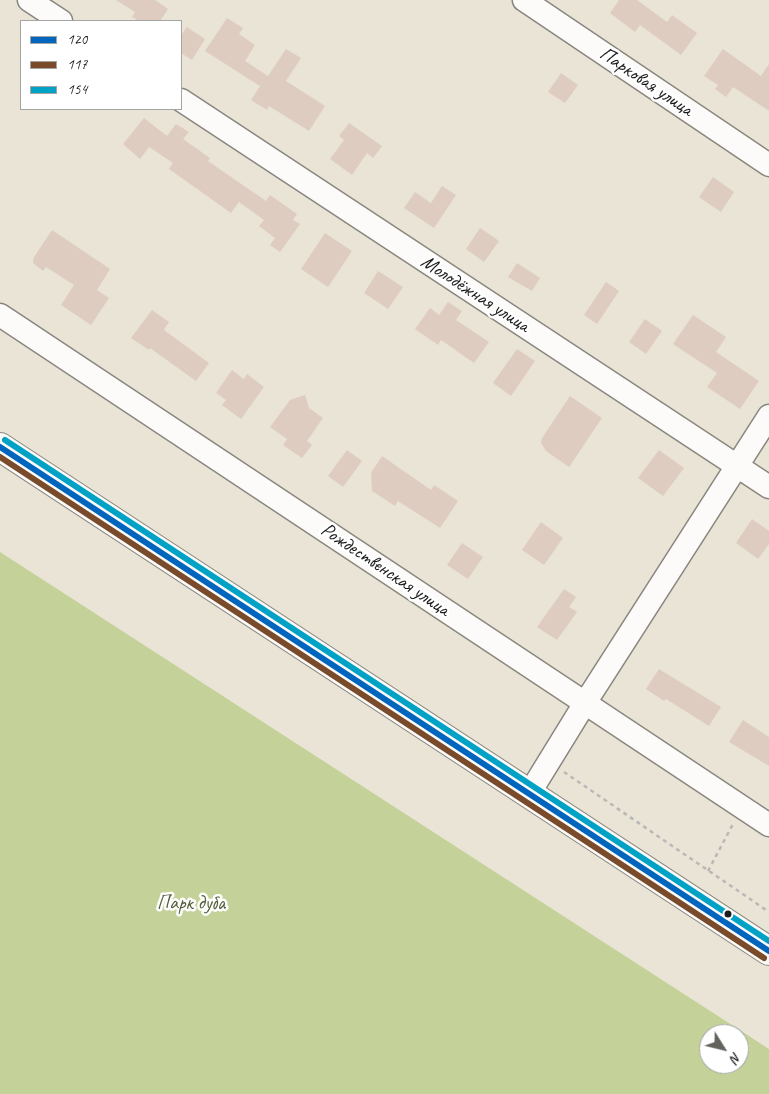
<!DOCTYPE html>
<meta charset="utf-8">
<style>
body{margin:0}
#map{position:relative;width:769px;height:1094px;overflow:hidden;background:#e9e4d5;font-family:Caveat,sans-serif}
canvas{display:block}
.legend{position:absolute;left:20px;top:20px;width:162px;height:90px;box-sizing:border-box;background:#fff;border:1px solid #a4a4a4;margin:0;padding:6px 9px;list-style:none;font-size:15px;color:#1c1c1c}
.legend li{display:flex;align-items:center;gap:10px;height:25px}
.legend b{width:25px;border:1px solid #a4a4a4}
.north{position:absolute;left:699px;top:1024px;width:50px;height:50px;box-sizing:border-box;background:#fff;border:1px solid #a4a4a4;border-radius:50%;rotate:126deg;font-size:14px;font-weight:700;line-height:20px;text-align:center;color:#1c1c1c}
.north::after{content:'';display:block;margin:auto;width:18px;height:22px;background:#64625d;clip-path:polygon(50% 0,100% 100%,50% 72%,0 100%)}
</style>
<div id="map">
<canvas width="769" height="1094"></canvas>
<ul class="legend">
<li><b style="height:6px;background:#0065bd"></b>120</li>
<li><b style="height:6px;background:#7a4b2a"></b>117</li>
<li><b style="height:6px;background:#01a2c5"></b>154</li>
</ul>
<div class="north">N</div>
</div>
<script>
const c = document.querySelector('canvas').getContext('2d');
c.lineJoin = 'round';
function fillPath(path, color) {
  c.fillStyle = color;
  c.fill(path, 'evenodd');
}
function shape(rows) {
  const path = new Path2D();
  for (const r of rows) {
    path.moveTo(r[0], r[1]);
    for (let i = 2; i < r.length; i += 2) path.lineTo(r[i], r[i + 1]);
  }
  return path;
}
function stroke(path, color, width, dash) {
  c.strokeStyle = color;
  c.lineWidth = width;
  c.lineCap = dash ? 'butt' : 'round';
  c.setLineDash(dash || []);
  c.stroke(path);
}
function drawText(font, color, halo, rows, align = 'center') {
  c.font = font + ' Caveat,sans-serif';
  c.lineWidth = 5;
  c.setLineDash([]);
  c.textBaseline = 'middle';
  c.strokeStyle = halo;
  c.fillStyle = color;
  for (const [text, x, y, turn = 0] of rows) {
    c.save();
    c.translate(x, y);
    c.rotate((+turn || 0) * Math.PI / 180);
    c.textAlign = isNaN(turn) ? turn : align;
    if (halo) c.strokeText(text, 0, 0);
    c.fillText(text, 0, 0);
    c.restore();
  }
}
fillPath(shape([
 [0,552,769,1049,769,1094,0,1094],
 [709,1034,739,1034,739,1064,709,1064]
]), '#c4d199');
fillPath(shape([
 [116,0,155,0,168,9,160,21,139,21,132,17,135,12],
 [619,0,637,0,667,22,672,15,697,33,681,55,640,25,635,32,610,13],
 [227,18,243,28,239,34,255,45,245,61,268,76,286,49,301,58,286,81,325,106,309,131,269,106,267,110,251,100,260,86,205,51],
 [187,27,205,39,192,60,181,53,181,35],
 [723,49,761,76,769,64,769,111,733,87,726,97,715,89,718,85,704,76],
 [561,73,578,85,565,103,548,92],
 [144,118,167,136,176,124,189,132,183,139,210,158,208,161,266,201,270,195,297,214,293,220,300,224,280,252,270,245,275,238,259,226,264,220,239,202,231,213,169,169,173,163,149,147,140,159,123,144],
 [349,123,382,146,373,158,367,153,352,175,330,159,344,140,339,136],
 [713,177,734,192,721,212,699,197],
 [442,186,456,195,434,228,404,208,415,192,431,203],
 [480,228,499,241,484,262,466,249],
 [52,230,110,269,97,290,109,298,91,325,61,305,74,285,46,267,43,271,33,263,34,257],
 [325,233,352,251,328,287,301,269],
 [517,263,540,278,532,291,508,277],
 [378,271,403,287,388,309,364,293],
 [606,282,619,291,597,324,584,315],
 [448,302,462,311,456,320,489,342,474,363,441,340,438,345,415,329,430,308,439,315],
 [152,310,169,322,164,330,209,363,196,381,150,348,149,350,131,338],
 [693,315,726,337,716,352,759,381,740,409,707,387,717,373,673,344],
 [645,319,662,331,646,354,629,342],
 [517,349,535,361,511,396,493,383],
 [232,370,244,379,247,374,264,387,241,419,222,405,226,400,216,393],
 [305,395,309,408,323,418,307,441,312,445,302,458,283,445,287,439,270,427,290,400],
 [570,396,602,418,569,467,546,451,541,443,542,438],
 [347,450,362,461,343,487,328,476],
 [659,450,684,468,663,496,638,478],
 [382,456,431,490,434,485,458,501,440,528,398,501,395,506,372,491,371,473],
 [752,519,769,531,769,544,758,559,736,543],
 [541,522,563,538,544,565,522,550],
 [462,543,483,557,468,579,447,565],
 [564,589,576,597,569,607,577,612,557,640,537,627],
 [659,669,721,707,709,726,666,699,664,701,646,689],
 [743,720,769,737,769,766,729,742]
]), '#deccc0');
const minor = shape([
 [29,0,61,21],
 [524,0,769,165],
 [181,100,769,487],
 [0,315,769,825],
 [529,794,585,703,769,416]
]);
const major = shape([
 [0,447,769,951]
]);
stroke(minor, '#89867f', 25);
stroke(major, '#89867f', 30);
stroke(shape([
 [564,772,769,912],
 [708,871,733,824]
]), '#b9b8b6', 2.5, [4, 4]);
stroke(minor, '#fcfbf9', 22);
stroke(major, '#fcfbf9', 28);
stroke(shape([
 [0,447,769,951]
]), '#0065bd', 6);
stroke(shape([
 [0,457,764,958]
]), '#7a4b2a', 6);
stroke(shape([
 [5,440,769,941]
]), '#01a2c5', 6);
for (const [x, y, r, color] of [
 [728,914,4.5,"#1c1c1c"]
]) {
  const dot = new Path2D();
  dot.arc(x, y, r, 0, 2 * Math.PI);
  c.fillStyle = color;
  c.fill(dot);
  stroke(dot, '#fff', 2);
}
drawText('20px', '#1c1c1c', '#fff', [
 ["Парковая улица",646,82,34],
 ["Молодёжная улица",475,294,33],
 ["Рождественская улица",385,570,34]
]);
drawText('20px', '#535e3a', '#fff', [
 ["Парк дуба",191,904]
]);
</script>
